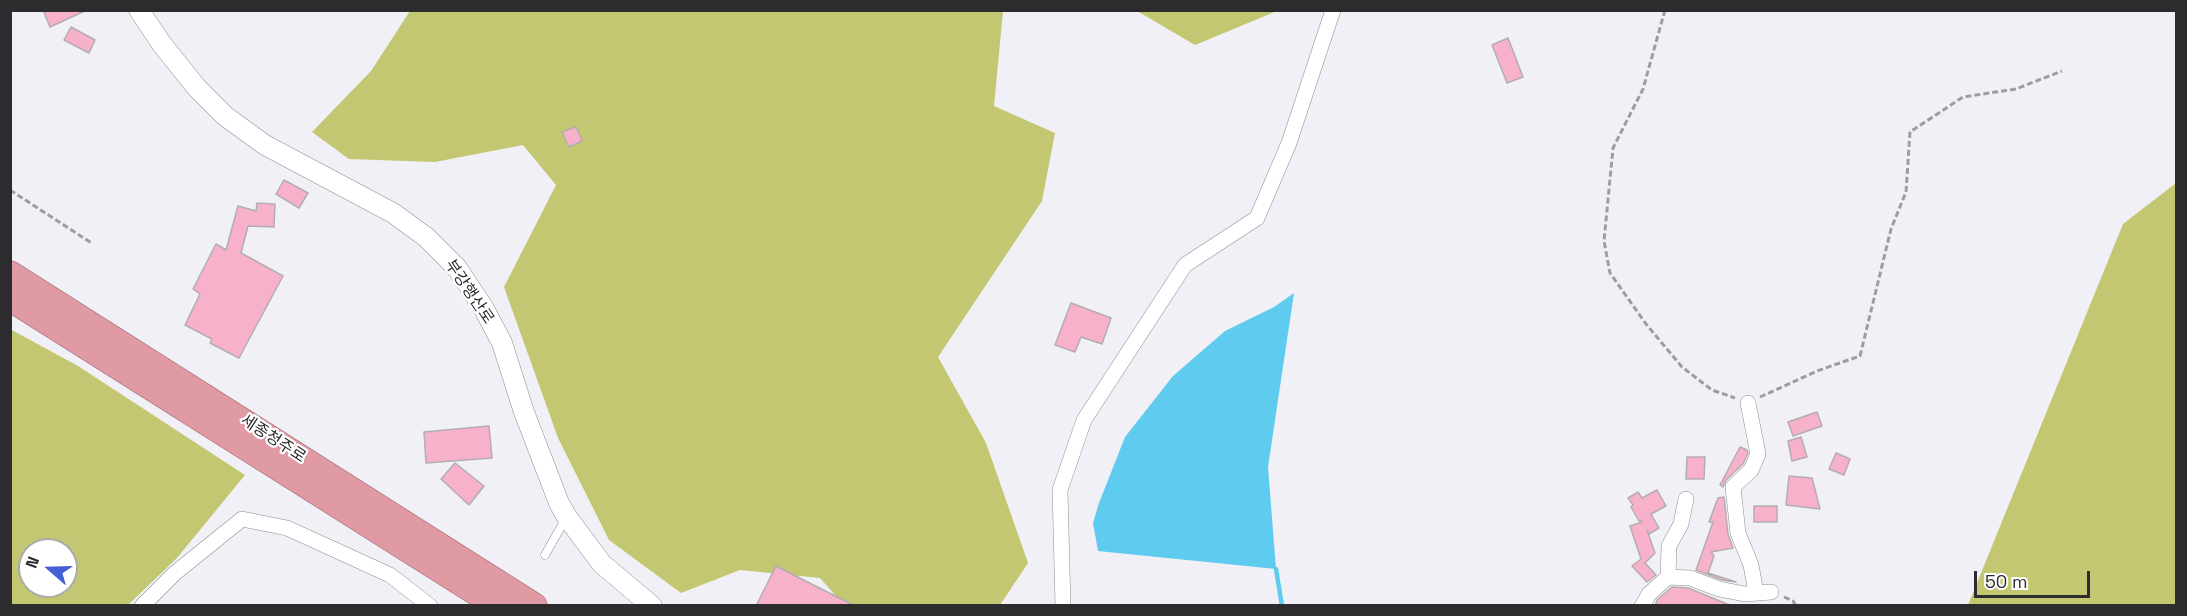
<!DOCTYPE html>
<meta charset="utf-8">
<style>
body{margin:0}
#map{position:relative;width:2187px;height:616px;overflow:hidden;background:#f0f0f6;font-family:"Space Grotesk",sans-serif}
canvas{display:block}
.frame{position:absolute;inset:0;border:12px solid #2c2c2e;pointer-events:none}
.north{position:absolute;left:18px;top:538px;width:60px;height:60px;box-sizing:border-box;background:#fff;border:2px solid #ababab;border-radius:50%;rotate:290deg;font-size:16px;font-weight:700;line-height:24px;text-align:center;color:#2c2c2e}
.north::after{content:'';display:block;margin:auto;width:21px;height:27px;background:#4260d3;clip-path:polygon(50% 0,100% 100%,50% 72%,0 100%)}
.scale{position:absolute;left:1974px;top:571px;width:116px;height:27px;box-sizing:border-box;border:3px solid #2c2c2e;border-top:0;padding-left:8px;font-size:18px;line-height:21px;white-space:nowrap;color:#2c2c2e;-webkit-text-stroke:4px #fff;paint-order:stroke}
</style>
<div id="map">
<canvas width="2187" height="616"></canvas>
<div class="frame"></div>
<div class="north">N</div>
<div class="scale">50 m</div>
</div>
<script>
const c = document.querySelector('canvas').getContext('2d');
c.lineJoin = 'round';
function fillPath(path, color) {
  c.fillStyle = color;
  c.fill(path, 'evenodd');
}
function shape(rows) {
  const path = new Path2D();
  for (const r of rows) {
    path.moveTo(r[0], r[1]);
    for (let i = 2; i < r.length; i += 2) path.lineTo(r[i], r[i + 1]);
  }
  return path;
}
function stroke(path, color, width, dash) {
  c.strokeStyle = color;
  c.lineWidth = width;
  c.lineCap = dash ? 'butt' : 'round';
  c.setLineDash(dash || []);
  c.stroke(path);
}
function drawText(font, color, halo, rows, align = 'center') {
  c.font = font + ' "Space Grotesk","Noto Sans KR",sans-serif';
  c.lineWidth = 4.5;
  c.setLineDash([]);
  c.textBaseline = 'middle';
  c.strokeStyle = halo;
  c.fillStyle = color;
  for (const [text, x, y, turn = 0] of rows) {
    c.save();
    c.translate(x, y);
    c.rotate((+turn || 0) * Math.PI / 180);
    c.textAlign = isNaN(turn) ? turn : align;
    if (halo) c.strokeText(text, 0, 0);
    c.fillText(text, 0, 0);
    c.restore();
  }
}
fillPath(shape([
 [410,11,1003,11,994,106,1055,133,1042,201,938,357,986,443,1028,563,1000,605,844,605,820,578,740,570,681,593,609,540,558,438,504,287,556,185,523,145,435,162,349,159,312,132,371,71],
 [1137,11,1277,11,1195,45],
 [2176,183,2176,605,1968,605,2123,224],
 [10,329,78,366,245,475,177,558,128,605,11,605],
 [30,550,66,550,66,586,30,586]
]), '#c3c771');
fillPath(shape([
 [1294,293,1268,467,1276,569,1098,551,1093,523,1099,503,1125,437,1173,376,1225,331,1274,307]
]), '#5fcbee');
stroke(shape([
 [1276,569,1282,606]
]), '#5fcbee', 4.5);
const building = shape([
 [43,10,87,10,50,27,43,10],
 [71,27,95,40,89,53,64,40,71,27],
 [1508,38,1523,77,1507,83,1492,45,1508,38],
 [576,127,582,141,569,147,562,132,576,127],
 [284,180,308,193,299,208,276,194,284,180],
 [257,203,275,204,274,227,248,226,241,253,283,276,239,358,210,343,212,339,185,325,200,294,193,289,216,244,226,250,238,206,256,211,257,203],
 [1071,303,1111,318,1102,344,1081,337,1075,352,1055,345,1071,303],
 [1817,412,1822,426,1793,436,1788,422,1817,412],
 [489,426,492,458,426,463,424,432,489,426],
 [1801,437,1807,457,1792,461,1788,441,1801,437],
 [1740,447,1747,450,1748,453,1743,464,1726,480,1723,487,1720,485,1740,447],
 [1836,453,1850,459,1844,475,1829,469,1836,453],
 [1687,457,1705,457,1704,479,1686,479,1687,457],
 [455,463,484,486,469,505,441,479,455,463],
 [1789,476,1812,478,1820,509,1786,505,1789,476],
 [1657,490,1666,506,1651,514,1659,528,1649,534,1647,530,1655,553,1645,563,1656,575,1647,582,1632,566,1641,559,1630,526,1642,522,1641,520,1639,521,1631,507,1633,505,1628,498,1638,492,1642,498,1657,490],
 [1724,497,1728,534,1733,548,1711,552,1714,556,1708,573,1736,582,1722,580,1696,570,1713,522,1709,522,1718,498,1724,497],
 [1754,506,1777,506,1777,522,1754,522,1754,506],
 [776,566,855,606,756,606,776,566],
 [1672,587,1688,588,1732,606,1655,606,1657,600,1672,587]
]);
fillPath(building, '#f8b1cb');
stroke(building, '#b4adaf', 1.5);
const service = shape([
 [545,555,566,518]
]);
const minor = shape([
 [1748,403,1758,454,1751,470,1733,487,1738,533,1751,565,1756,593],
 [1668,577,1669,546,1681,524,1686,499],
 [142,606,175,573,242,519,287,528,390,575,430,606],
 [1063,606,1060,490,1084,420,1185,265,1257,218,1289,143,1333,10],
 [1642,606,1649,594,1668,577,1690,578,1719,589,1745,594,1771,592]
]);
const tertiary = shape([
 [139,10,161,43,197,88,225,116,265,145,393,213,426,237,457,268,483,307,502,343,524,412,559,503,567,517,602,564,652,606]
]);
const trunk = shape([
 [10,274,534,606],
 [10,298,498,606]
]);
stroke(service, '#8d8d92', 9);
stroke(minor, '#8d8d92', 16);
stroke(tertiary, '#8d8d92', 21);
stroke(trunk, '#9c636b', 27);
stroke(shape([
 [1665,10,1643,89,1613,148,1604,241,1610,273,1646,324,1682,367,1712,390,1735,398],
 [10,190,93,244],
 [1760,397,1817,371,1860,356,1891,229,1906,192,1910,132,1963,97,2016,89,2062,71],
 [1784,597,1793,601,1796,606]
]), '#9d9da1', 3, [6, 3]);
stroke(service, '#fff', 8);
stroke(minor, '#fff', 15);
stroke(tertiary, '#fff', 20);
stroke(trunk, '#e09aa3', 26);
drawText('16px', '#2c2c2e', '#fff', [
 ["부강행산로",469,292,56],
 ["세종청주로",273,439,33]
]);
</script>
